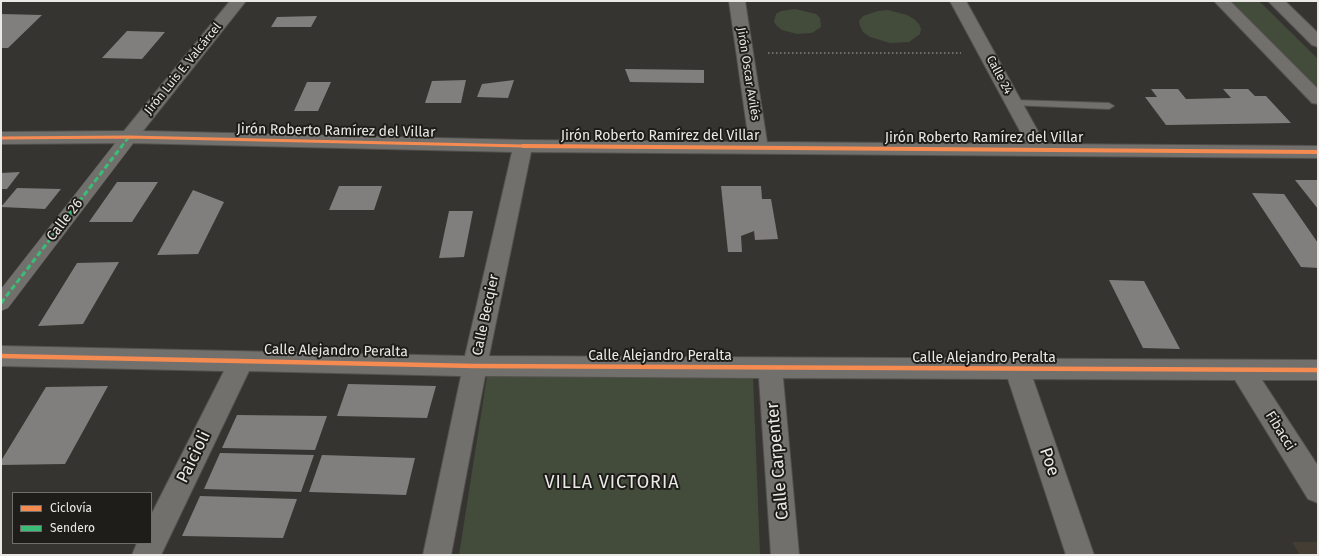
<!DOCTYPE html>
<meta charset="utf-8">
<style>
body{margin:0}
#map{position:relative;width:1319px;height:556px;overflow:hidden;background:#363431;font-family:"Fira Sans",sans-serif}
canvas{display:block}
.frame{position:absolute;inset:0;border:2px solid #ebe9e5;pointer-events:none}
.legend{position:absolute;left:12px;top:492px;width:140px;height:52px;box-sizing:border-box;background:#1e1d1a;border:1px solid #706f6b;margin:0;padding:5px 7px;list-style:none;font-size:12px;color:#ebe9e5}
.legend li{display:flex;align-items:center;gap:8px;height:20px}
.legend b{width:20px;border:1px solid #706f6b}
</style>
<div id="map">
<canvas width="1319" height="556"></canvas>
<div class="frame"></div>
<ul class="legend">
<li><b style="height:5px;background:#f68b52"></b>Ciclovía</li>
<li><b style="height:5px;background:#3abd76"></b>Sendero</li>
</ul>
</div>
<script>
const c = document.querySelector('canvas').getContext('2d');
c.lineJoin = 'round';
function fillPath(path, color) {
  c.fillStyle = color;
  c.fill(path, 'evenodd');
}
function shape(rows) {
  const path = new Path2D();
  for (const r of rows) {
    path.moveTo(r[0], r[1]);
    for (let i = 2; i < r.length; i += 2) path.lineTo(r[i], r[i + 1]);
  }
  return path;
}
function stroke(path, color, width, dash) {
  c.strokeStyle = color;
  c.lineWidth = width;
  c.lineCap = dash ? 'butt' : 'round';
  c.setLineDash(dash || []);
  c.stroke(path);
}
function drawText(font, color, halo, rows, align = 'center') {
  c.font = font + ' "Fira Sans",sans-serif';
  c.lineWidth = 4;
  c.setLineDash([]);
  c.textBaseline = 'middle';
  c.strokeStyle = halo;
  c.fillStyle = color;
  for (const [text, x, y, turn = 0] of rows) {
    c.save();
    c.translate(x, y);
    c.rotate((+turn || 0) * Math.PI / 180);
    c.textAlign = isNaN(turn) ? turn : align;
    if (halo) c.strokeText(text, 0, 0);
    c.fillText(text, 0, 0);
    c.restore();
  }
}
fillPath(shape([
 [1292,542,1318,542,1318,555,1300,555]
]), '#433d33');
fillPath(shape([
 [1230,1,1259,1,1318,59,1318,88],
 [795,9,816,14,820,18,821,27,812,33,797,34,782,30,777,26,774,22,776,14,781,11],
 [888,10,907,15,914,19,919,24,921,29,920,34,909,42,890,43,870,37,863,32,860,26,859,21,863,16,878,11],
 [487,376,753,378,760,555,459,555]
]), '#434c3b');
fillPath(shape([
 [1,14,42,15,8,48,1,48],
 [317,16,311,27,271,27,277,17],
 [127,31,165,32,142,59,102,58],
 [625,69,704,70,704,83,630,82],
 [466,80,461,103,425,103,432,81],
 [514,80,508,98,477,97,482,84],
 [307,82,331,82,318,111,294,111],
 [1151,89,1178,89,1186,99,1231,98,1223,89,1248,89,1255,96,1266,96,1291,123,1166,125,1145,97,1157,97],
 [20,172,7,189,1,189,1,173],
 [1295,180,1318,180,1318,209],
 [117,182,158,182,132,222,89,222],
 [339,186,382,186,374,210,329,210],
 [721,186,761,186,762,199,771,199,778,239,755,240,754,231,741,236,742,252,728,252],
 [17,188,61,189,45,209,1,207],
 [193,190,224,202,198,254,157,255],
 [1252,193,1284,194,1318,243,1318,268,1301,267],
 [449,211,473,211,464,257,439,258],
 [119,262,83,324,38,326,77,263],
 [1109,280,1144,281,1180,349,1143,348],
 [348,384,436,386,427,418,337,416],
 [108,386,65,464,1,465,1,461,46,387],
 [237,415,327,416,315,450,222,448],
 [220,453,314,455,301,492,204,489],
 [322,455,415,458,406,495,309,492],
 [200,496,297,499,283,538,182,536]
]), '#817f7d');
const service = shape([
 [1014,100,1109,103,1114,106,1109,109,1011,105,1009,103,1011,101,1014,100]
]);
const pedestrian = shape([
 [129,132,135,133,137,137,135,141,8,308,1,311,1,289,123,133,129,132]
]);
const minor = shape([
 [230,1,246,1,143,131,523,140,749,142,729,1,745,1,767,142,1027,144,950,1,966,1,1045,144,1318,146,1318,158,531,152,489,356,1318,360,1318,380,1262,380,1318,466,1318,503,1308,499,1235,380,1033,379,1094,555,1066,555,1008,379,783,378,799,555,771,555,759,378,485,376,451,555,423,555,461,376,249,371,161,555,132,555,137,543,151,543,151,515,224,371,1,366,1,346,465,356,512,152,129,143,1,144,1,132,124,131,230,1]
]);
const secondary = shape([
 [1214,1,1230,1,1318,89,1318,104,1312,103,1214,1],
 [1268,1,1285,1,1318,33,1318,47,1312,45,1268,1]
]);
stroke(service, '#53514e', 2);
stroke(pedestrian, '#53514e', 1);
stroke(minor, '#53514e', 2);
stroke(secondary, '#53514e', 2);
stroke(shape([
 [768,53,961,53]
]), '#706f6c', 2, [1.5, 2.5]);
fillPath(service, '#72706d');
fillPath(pedestrian, '#72706d');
fillPath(minor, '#72706d');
fillPath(secondary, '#72706d');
stroke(shape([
 [121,147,129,137]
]), '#3abd76', 2.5, [4.5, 2.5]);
stroke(shape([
 [1,303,122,146]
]), '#3abd76', 3, [5.5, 3]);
stroke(shape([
 [1,138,129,137,523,146,655,147]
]), '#f68b52', 3);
stroke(shape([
 [523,146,1318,152]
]), '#f68b52', 4);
stroke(shape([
 [1,356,475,366,1318,370]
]), '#f68b52', 4.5);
drawText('12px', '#ebe9e5', '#1e1d1a', [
 ["Jirón Luis E. Valcárcel",183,69,-51],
 ["Jirón Oscar Avilés",748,74,81],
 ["Calle 24",999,75,62]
]);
drawText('14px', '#ebe9e5', '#1e1d1a', [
 ["Jirón Roberto Ramírez del Villar",336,131,1],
 ["Jirón Roberto Ramírez del Villar",660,136],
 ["Jirón Roberto Ramírez del Villar",984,138],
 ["Calle 26",65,220,-52],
 ["Calle Becqier",486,315,-78],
 ["Calle Alejandro Peralta",336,351,1],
 ["Calle Alejandro Peralta",660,356],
 ["Calle Alejandro Peralta",984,358],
 ["Fibacci",1280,431,58]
]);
drawText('17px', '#ebe9e5', '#1e1d1a', [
 ["Paicioli",194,457,-64],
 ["Calle Carpenter",778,461,-95],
 ["Poe",1049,462,71]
]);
c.letterSpacing = '1px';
drawText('18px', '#ebe9e5', '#1e1d1a', [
 ["VILLA VICTORIA",612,483]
]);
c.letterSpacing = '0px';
</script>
